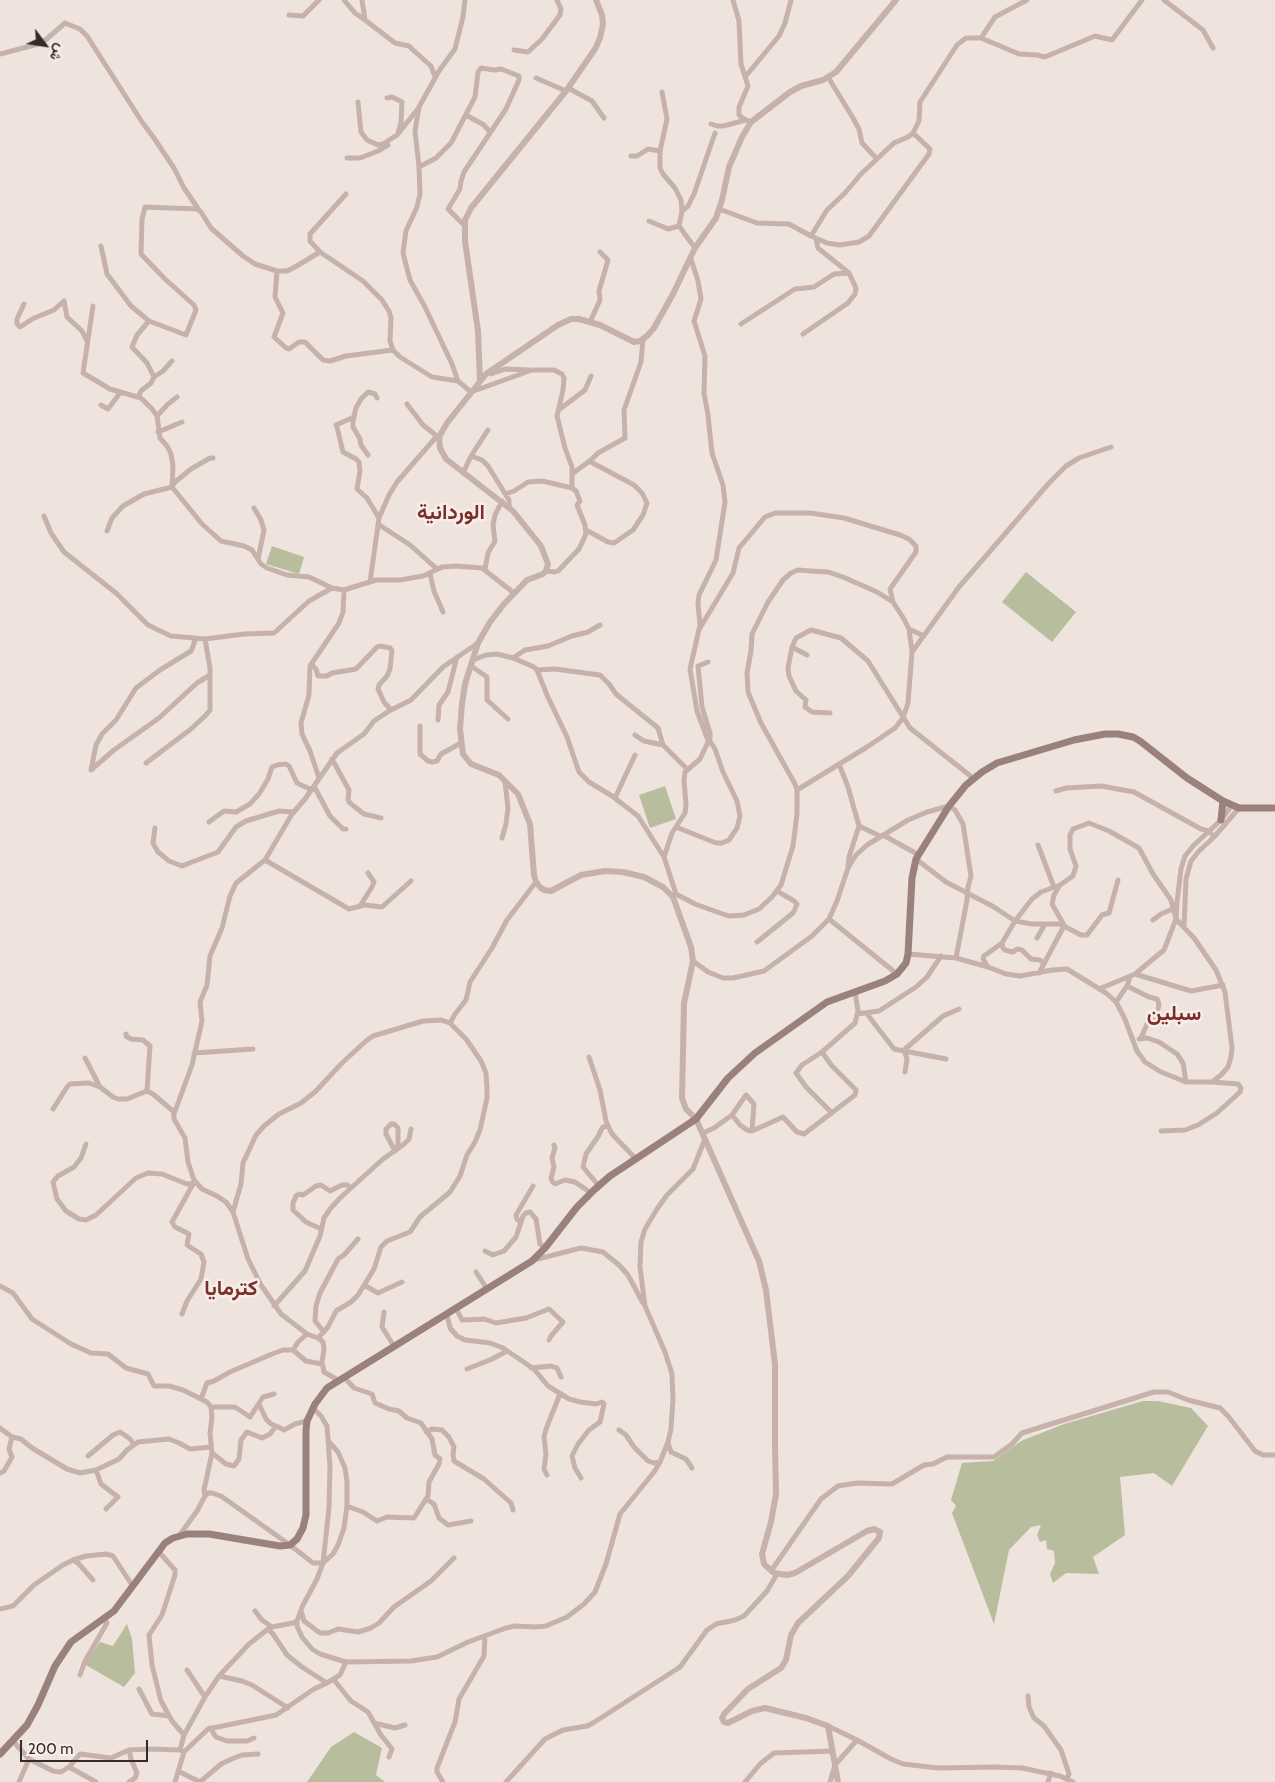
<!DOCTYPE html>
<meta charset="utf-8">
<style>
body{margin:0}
#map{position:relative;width:1275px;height:1782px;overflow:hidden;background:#efe3dd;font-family:Cabin,Vazirmatn,sans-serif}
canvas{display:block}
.north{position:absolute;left:20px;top:20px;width:50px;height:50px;-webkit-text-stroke:4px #f8eee9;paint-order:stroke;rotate:121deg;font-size:14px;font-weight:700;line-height:20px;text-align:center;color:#352a29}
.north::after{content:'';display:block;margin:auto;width:18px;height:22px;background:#352a29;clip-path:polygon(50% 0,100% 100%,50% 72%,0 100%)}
.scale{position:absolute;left:20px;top:1740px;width:128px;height:22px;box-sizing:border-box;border:2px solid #352a29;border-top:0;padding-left:6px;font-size:15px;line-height:18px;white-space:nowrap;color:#352a29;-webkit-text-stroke:4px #f8eee9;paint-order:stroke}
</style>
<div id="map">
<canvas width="1275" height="1782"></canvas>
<div class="north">ش</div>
<div class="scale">200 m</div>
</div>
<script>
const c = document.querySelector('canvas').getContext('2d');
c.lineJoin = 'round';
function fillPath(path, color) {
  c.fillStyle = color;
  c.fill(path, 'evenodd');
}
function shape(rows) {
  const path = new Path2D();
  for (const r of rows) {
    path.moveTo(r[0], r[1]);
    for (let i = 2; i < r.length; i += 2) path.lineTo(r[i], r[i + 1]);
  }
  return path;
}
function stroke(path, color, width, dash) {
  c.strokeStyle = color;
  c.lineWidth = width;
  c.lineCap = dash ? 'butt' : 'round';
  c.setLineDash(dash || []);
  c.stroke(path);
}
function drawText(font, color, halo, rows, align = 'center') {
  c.font = font + ' Cabin,Vazirmatn,sans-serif';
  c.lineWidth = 5;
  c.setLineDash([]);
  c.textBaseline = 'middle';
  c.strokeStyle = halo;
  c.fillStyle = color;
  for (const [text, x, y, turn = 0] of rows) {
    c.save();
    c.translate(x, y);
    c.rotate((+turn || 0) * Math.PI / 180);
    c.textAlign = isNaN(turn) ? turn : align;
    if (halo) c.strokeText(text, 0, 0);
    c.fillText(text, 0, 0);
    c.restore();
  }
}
fillPath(shape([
 [272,546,304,557,299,574,266,564],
 [1026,572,1076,612,1052,642,1002,602],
 [665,786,676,819,650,828,639,795],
 [1143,1401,1158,1401,1191,1408,1208,1426,1172,1486,1154,1473,1120,1477,1125,1535,1093,1557,1099,1574,1066,1573,1053,1583,1050,1574,1055,1563,1054,1551,1047,1549,1046,1540,1040,1542,1037,1535,1041,1525,1031,1527,1009,1550,994,1624,952,1513,956,1506,951,1500,962,1463,993,1461,1021,1441,1064,1424],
 [127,1624,132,1639,135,1673,124,1687,84,1664,100,1642,113,1646],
 [354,1732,382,1748,376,1775,385,1782,307,1782,331,1747]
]), '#b8bd9e');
stroke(shape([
 [344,0,355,13,365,20],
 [362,0,365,20,395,43,409,46,412,49,431,66,435,77],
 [465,0,463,17,455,49,439,71,419,107,415,131,419,167,420,194,417,207,406,231,403,253,410,280,425,307,452,364,458,381,471,392,532,370,554,370,562,374,564,378,563,390,557,416,565,448,572,467,572,488,576,491,580,501,577,505,585,525,586,534,579,549,558,571,555,572,546,571],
 [733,0,739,21,741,64,748,86,739,107,739,115,744,119,751,122],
 [1164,0,1203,30,1213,48],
 [289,15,303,16,319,0],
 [981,38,1019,54,1037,55,1045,57,1095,36,1112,40,1142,0],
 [514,50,528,52,542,39,560,15,561,9,557,0],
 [0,54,42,43,65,23,80,29,87,36,142,122,154,138,174,168,184,188,199,210],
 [745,77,779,36,785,23,791,0],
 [828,77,853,118,859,129,862,143,877,159],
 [536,78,566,91],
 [568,88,592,101,604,118],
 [662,92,667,119,660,151,660,168,663,174,675,188,681,200,682,211,679,226,695,248],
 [387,98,392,97,402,102,401,123,398,133],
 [358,102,361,132,367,140,378,145,383,144,397,135,417,110],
 [466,115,484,125,490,132],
 [711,124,717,126,723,126,746,120],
 [631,156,637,156,648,149,660,151],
 [347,158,360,158,378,151,388,145],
 [419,167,436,158,451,143,475,97,478,72,481,68,494,70,501,69,519,76,519,80,506,109,464,172,461,181,460,189,448,209,464,225],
 [719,209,757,223,789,224,811,236,827,210,845,193,861,174,894,143,908,137,913,133,919,121,920,102,957,45,966,38,981,38,995,17,1027,0],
 [682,211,688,206,694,194,715,133],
 [649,221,668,229,679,226],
 [811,236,827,243,840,245,859,242,869,236,929,154,930,149,913,133],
 [101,246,107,274,131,306,149,321,186,335,196,310,194,305,165,279,141,254,142,219,145,207,197,209,201,212,211,228,243,256,255,264,277,271,287,271,295,267,320,252,363,281,382,300,389,311,391,318,390,341,393,350,400,357,432,377,458,381],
 [320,252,310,241,310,234,346,194],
 [691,259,698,281,701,299,694,321,705,356,704,393,708,415,711,444,712,453,723,485,725,502,716,560,699,595,698,604,700,625,690,669,697,711,709,743],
 [277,271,275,297,283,313,274,337,286,348,289,349,299,342,305,342,323,360,330,361,346,356,393,350],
 [24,304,17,319,17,324,20,327,34,318,54,310,64,301,67,317,82,331,87,341],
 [93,306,83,373,110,389,141,398,152,409,157,416,160,438,167,446,171,454,173,466,172,487,202,524,221,541,244,546,252,550,261,564,267,568,287,575,309,577,332,588,344,590],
 [590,322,600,300,599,291,608,260,600,252],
 [741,324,795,289,814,287,834,274,849,273],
 [803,334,848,303,855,294,856,288,849,273,818,248,816,239],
 [491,374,505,369,529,370],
 [154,377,163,371,172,361],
 [138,397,141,391,151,383,154,377,147,363,132,347,137,335,149,321],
 [407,404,423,425,438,437],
 [101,405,108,409,120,393],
 [560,409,585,390,591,376],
 [157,416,167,405,177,397],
 [354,417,336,425,337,427,343,452,356,459,359,462,360,471,357,489,367,498,379,518],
 [158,432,182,422],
 [368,455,361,445,360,439,353,427,353,421,356,408,361,399,368,392,375,394,377,398],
 [471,456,482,460,488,466,509,500,509,507],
 [463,473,471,456,488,430],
 [572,474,591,460,598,453,625,438,624,410,641,362,643,339],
 [172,486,175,482,191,469,210,458,213,458],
 [505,494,514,491,528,482,542,481,572,488],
 [254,508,261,520,264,530,258,559],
 [44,516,51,533,64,552,116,593,148,625,171,636,205,639,244,634,274,633,309,601,332,588],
 [378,524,410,545,437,569],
 [586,530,608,542,614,543,633,530,643,515,647,503,642,493,634,485,589,461],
 [107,531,112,518,123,506,144,494,172,487],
 [485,569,488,553,495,541,493,525,495,515,502,501],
 [430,574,434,591,443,612],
 [370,582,379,518,389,495,397,482,437,436],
 [700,628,733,573,739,548,765,517,775,513,810,513,844,518,900,535,909,539,916,546,916,552,890,589,893,602],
 [909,629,924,636],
 [196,638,191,651,160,670,136,688,116,720,102,734,96,745,91,770,114,750,159,718,197,683,210,675],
 [792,647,788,668,789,676,796,691,806,700,805,707,812,712,830,713],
 [912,652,959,587,1049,483,1066,466,1079,458,1111,447],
 [807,655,792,647,796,638,811,630,841,638,868,661,910,728,973,778],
 [513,658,525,650,548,646,572,636,588,632,600,625],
 [473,660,486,655,497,654,513,658,534,667,537,670,547,695,567,737,579,772,589,782,612,796,638,816,664,857,676,894,695,904,720,913,729,916,744,915,759,909,772,897,781,885,793,846,797,814,797,790,795,784,761,723,748,692,747,673,751,651,752,634,768,602,783,580,791,573,798,570,811,571,828,572,843,577,877,592,893,602,904,619,909,629,912,652,908,703,903,718,895,728,867,747,797,790],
 [311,664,316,669,318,676,327,676,332,673,356,669,377,647,380,646,390,648,392,651,390,669,387,676,379,685,378,689,384,702,391,710],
 [471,666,487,677,487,700,508,719],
 [537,670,555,669,600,675,609,684,616,694,658,728,663,745,687,769],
 [438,720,439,705,448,692,457,657],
 [420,726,420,754,428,761,432,762,437,761,441,754,461,743],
 [635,735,644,741,663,745],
 [332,759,349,790,348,800,350,803,364,814,381,818],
 [146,763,191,729,206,715,210,710,210,668,205,639],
 [839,764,848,787,859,826,880,836],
 [319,778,310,751,302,734,301,723,309,695,310,666,339,623,343,612,344,590,376,580,400,580,423,576,442,567,456,566,482,568,514,593],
 [314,786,330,816,343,829,346,829],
 [1056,791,1066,788,1101,786,1134,792,1201,829,1209,831,1214,837],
 [615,798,635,755],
 [209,822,224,811,236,812,250,804,259,794,268,779,272,767,277,765,286,764,289,766,297,783,312,790],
 [676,827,716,843,722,843,729,840,737,828,740,816,737,801,723,772,715,749,710,741],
 [155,828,153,843,158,852,169,861,182,866,218,852,236,827,246,821,279,811,294,812],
 [883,835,919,855],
 [502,838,506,824,508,808,505,782],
 [1038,845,1054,887],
 [664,857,672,833,685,813,686,804,684,781,685,772,700,759,710,738,710,733,702,707,698,666,708,662],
 [916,859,946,882,994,907,1015,921,1032,924,1060,924,1081,935,1087,935,1102,915,1109,913,1118,880],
 [265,860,349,909,365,905,382,907,411,881],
 [848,866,849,857,859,826],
 [1060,885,1054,895,1052,904,1064,925],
 [360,906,372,887,374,882,368,873],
 [829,919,897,974],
 [1153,920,1161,914,1173,909],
 [1184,927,1186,879,1191,861,1199,851,1214,837,1239,808],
 [1037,938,1045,924],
 [757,942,793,913,795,909,797,904,794,901,777,891],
 [1002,943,1003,948,1005,950,1013,952,1017,949,1022,950,1031,959,1040,960,1044,964],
 [908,954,956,958,988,967,1006,974,1020,976,1052,970,1067,969,1106,993,1116,1002,1124,1017,1137,1051,1145,1062,1161,1072,1186,1082,1212,1082,1221,1075,1228,1067,1231,1057,1232,1048,1225,992,1216,970,1194,938,1176,919,1177,902,1181,869,1185,856,1193,846,1221,820,1232,805],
 [693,961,708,972,723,978,733,978,764,971,812,936,829,919,837,901,848,868,856,855,867,845,908,820,927,812,949,806,955,810,963,824,971,876,968,887,967,900,956,958],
 [988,967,983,959,984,956,1002,943,1015,921,1032,899,1041,892,1060,885,1073,876,1076,866,1070,849,1070,835,1073,829,1089,823,1109,831,1139,848,1153,874,1171,900,1176,919,1164,950,1135,974,1099,989],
 [1039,973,1064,926],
 [1135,974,1191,991,1223,985],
 [1130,977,1127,986,1149,997,1157,999,1159,1004,1157,1014,1147,1024,1141,1038],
 [1116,1002,1127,986],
 [857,1014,879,1011,916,987,927,977,941,956],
 [867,1014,894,1049,946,1059],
 [126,1034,126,1036,131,1039,143,1040,150,1046,147,1091],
 [1139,1039,1147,1038,1159,1042,1177,1054,1183,1063,1186,1082],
 [822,1052,802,1065,796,1073,806,1087,832,1113],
 [194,1053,253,1049],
 [589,1057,600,1090,606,1121,612,1134,636,1159],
 [85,1058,100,1087,113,1097,118,1099,127,1099,147,1091,153,1094,174,1112],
 [905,1072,907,1059,904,1050,943,1016,959,1009],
 [53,1109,67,1087,70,1084,89,1083,100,1087],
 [732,1115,740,1125,747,1130,752,1131,783,1117,797,1132,804,1134,855,1095,856,1090,832,1066,822,1052,855,1023,858,1011,855,992],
 [391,1124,394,1124,398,1128,398,1144,395,1151,386,1134,386,1129,391,1124],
 [1161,1131,1185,1130,1198,1125,1217,1113,1240,1092,1241,1088,1238,1084,1212,1082],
 [703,1133,714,1128,732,1115,746,1095,754,1104,752,1131],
 [86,1144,81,1158,74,1167,58,1176,53,1182,57,1199,66,1211,79,1219,86,1220,96,1215,136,1178,148,1173,162,1174,187,1184,196,1183],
 [554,1145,555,1148,552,1158,554,1167,551,1178,552,1181,555,1184,565,1180,575,1182,591,1193],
 [599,1186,583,1167,586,1154,599,1135,601,1130,603,1127,608,1126],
 [233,1212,241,1184,243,1163,256,1135,264,1126,279,1114,301,1103,315,1092,342,1063,366,1041,373,1036,423,1021,441,1020,450,1023],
 [520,1222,517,1219,516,1215,533,1186],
 [321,1229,306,1222,293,1210,293,1203,296,1196,299,1194,303,1195,316,1186,321,1185,330,1191,342,1185,347,1185,351,1188],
 [485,1251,493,1255,504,1251,516,1237,523,1216,526,1213,530,1212,536,1219,540,1244,545,1248],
 [534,1260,581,1248,603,1252,619,1265,628,1275,643,1303],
 [476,1272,487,1289],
 [364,1285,378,1293,402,1282],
 [0,1286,13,1293,32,1319,71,1344,91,1353,108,1354,126,1368,148,1374,154,1386,169,1386,183,1390,207,1402,211,1407,212,1417,210,1433,212,1453,204,1490,205,1496,197,1511,179,1536],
 [274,1306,305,1271,320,1236,324,1218,330,1209,340,1198,383,1159,403,1145,409,1139,411,1129],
 [456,1308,462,1320,484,1319,496,1323,526,1318,549,1309,563,1322,551,1336,549,1340],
 [384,1312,382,1327,394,1346],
 [182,1314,187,1301,201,1279,204,1262,201,1254,187,1245,189,1234,175,1227,172,1222,193,1184],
 [447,1314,450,1328,457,1336,465,1340,490,1343,503,1348,534,1369,548,1386,569,1399,580,1402,596,1404,602,1402,604,1404,600,1422,589,1430,578,1444,572,1456,575,1468,581,1478],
 [324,1332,315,1321,316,1306,320,1293,338,1259,344,1255,358,1239],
 [318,1338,328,1327,336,1311,351,1302,358,1295,374,1269,381,1247,387,1241,410,1232,420,1217,450,1192,460,1176,467,1155,475,1142,480,1130,487,1098,487,1089,486,1073,481,1061,466,1039,450,1023,455,1014,466,1000,470,982,492,948,507,920,536,882],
 [293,1350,306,1361,322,1364],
 [531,1368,551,1366,557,1368,561,1377],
 [467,1369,492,1359,507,1351],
 [344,1377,354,1388,372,1394,375,1403,389,1409,399,1411,407,1418,421,1423,432,1439,435,1455,440,1459,439,1464,429,1482,428,1496,414,1518,387,1517,377,1521,363,1512,347,1506],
 [338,1380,324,1372,322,1362,324,1349,323,1342,318,1338,307,1334,281,1314,261,1285,248,1259,233,1212,226,1202,217,1196,202,1189,194,1180,188,1162,185,1138,174,1119,174,1114,192,1065,202,1021,200,1002,207,985,210,956,222,928,230,896,236,883,265,860,292,814,305,799,337,753,364,734,374,721,389,711,411,700,443,667,478,643],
 [201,1399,207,1383,214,1381,230,1372,272,1354,283,1350,293,1350,298,1342,307,1334],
 [259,1404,266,1419,271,1424,276,1426],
 [211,1407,235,1407,250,1417,263,1397,274,1394],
 [313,1408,321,1416,327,1426,330,1466,329,1508,323,1563,317,1579,302,1607,297,1621,297,1626,302,1637,312,1649,320,1654,346,1662,411,1661,437,1657,468,1642,506,1628,515,1626,535,1627,546,1626,567,1617,584,1604,595,1592,606,1564,620,1514,654,1472,660,1462,668,1442,671,1429,673,1399,672,1374,665,1352,645,1306,640,1267,641,1242,645,1229,657,1209,667,1195,693,1169,705,1139],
 [0,1428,12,1437,21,1439,32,1448,67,1469,80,1473,96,1470,119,1459,127,1450,138,1442,169,1439,179,1443,190,1449,211,1447],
 [619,1430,626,1435,634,1447,648,1461,654,1463,660,1462],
 [426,1432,432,1429,442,1430,449,1437,454,1447,453,1455,454,1461,484,1479,511,1503,513,1510],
 [668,1443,671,1452,686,1459,692,1468],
 [212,1453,226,1464,234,1466,239,1459,241,1440,247,1432,262,1438,270,1434,276,1426,284,1430,295,1424,307,1421],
 [88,1456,113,1435,120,1432,129,1438,134,1444],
 [96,1470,101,1484,118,1497,106,1509],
 [0,1473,4,1471,12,1457,9,1449,12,1437],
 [547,1475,544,1469,546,1454,544,1437,546,1429,560,1394],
 [205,1496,208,1493,212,1493,221,1496,290,1545,313,1563,323,1563,333,1554,338,1545,344,1528,347,1506,347,1482,345,1468,338,1452,329,1442],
 [426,1499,434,1504,439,1518,448,1525,471,1521],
 [158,1551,175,1570,175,1575,162,1615,149,1635,152,1665,161,1701,172,1721,184,1735],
 [73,1560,78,1563,93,1580],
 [771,1571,821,1499,838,1486,857,1483,892,1484,924,1465,933,1464,947,1457,994,1457,1012,1444,1022,1433,1154,1392,1168,1392,1188,1400,1220,1408,1228,1416,1255,1451,1263,1455,1275,1455],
 [0,1609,13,1606,34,1585,63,1565,73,1560,86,1556,106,1554,113,1556,132,1585],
 [255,1611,262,1620,272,1627,293,1623,297,1621],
 [301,1611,304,1621,320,1633,328,1633,338,1629,358,1632,371,1628,379,1623,394,1607,431,1581,454,1558],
 [187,1670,205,1697],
 [80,1675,85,1661,107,1623,104,1618],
 [219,1676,242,1681,252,1685,288,1708],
 [334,1680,351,1701,368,1712,381,1735,392,1749,389,1757],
 [139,1689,152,1714,169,1716],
 [1028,1696,1029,1707,1034,1718,1044,1726,1061,1750,1069,1774,1067,1778],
 [374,1723,395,1728,405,1725],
 [828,1726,857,1740,891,1759,903,1764,938,1768,995,1767,1022,1768,1060,1776,1073,1782],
 [210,1728,216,1737,227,1741,247,1741,254,1738],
 [13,1741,29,1759,53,1771,61,1772,69,1767,80,1754,111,1758,129,1750,151,1749,180,1750,184,1735,205,1697,219,1676,249,1644,268,1629,273,1634,287,1655,302,1667,327,1683,340,1675,346,1662],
 [129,1750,131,1759,137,1773,135,1778,129,1782],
 [180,1750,184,1752,208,1729,276,1715,314,1689,327,1683],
 [69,1767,96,1782],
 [178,1771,200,1782,221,1764,234,1758,242,1755,258,1754],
 [19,1782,29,1759],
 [175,1782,184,1752],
 [443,1782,437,1772,437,1768,455,1722,459,1699,484,1656,485,1636],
 [506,1782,545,1739,563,1730,587,1726,593,1723,680,1667,707,1630,716,1624,735,1620,744,1616,767,1591,777,1574],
 [745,1782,760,1764,774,1753,833,1751],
 [830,1782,835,1765,857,1740],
 [1048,1782,1051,1773]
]), '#c6b2aa', 5);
stroke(shape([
 [480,381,478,331,465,241,465,220,471,208,566,91,595,49,600,38,603,24,602,15,596,0],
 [838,1782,828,1726,806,1718,765,1708,752,1711,728,1723,724,1722,722,1718,724,1714,748,1689,781,1668,786,1660,791,1635,798,1623,848,1576,879,1538,880,1532,874,1529,867,1531,795,1573,787,1575,774,1573,764,1564,762,1554,771,1522,776,1494,775,1447,775,1364,766,1290,759,1261,696,1119,686,1109,682,1098,684,1003,693,961,691,947,673,897,663,887,644,877,623,872,605,871,581,875,551,891,544,890,540,887,536,882,534,875,530,824,518,794,499,775,471,764,463,754,460,729,462,704,465,684,478,643,490,622,504,604,527,580,543,574,546,571,548,564,541,546,513,511,446,459,440,448,439,437,447,423,486,374,558,325,571,319,579,319,600,325,634,342,640,341,647,336,654,328,673,294,695,248,716,218,722,200,729,167,742,137,751,122,790,92,801,86,823,80,836,72,896,0]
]), '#c6b2aa', 6);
stroke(shape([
 [1221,820,1223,801],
 [0,1754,27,1725,38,1705,55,1666,71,1642,114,1611,165,1543,173,1538,187,1534,209,1534,280,1546,290,1545,297,1539,303,1528,306,1515,306,1430,307,1421,315,1404,327,1388,532,1261,545,1248,577,1207,594,1190,610,1176,696,1119,728,1078,755,1053,827,1002,885,981,897,974,906,963,908,954,912,878,916,859,949,806,966,785,982,772,997,763,1074,740,1105,734,1118,734,1133,737,1140,741,1187,778,1223,801,1239,808,1275,808]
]), '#9a817b', 7);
drawText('bold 21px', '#7c2f2a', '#f8eee9', [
 ["الوردانية",451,513],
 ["سبلين",1174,1014],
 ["كترمايا",231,1289]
]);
</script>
